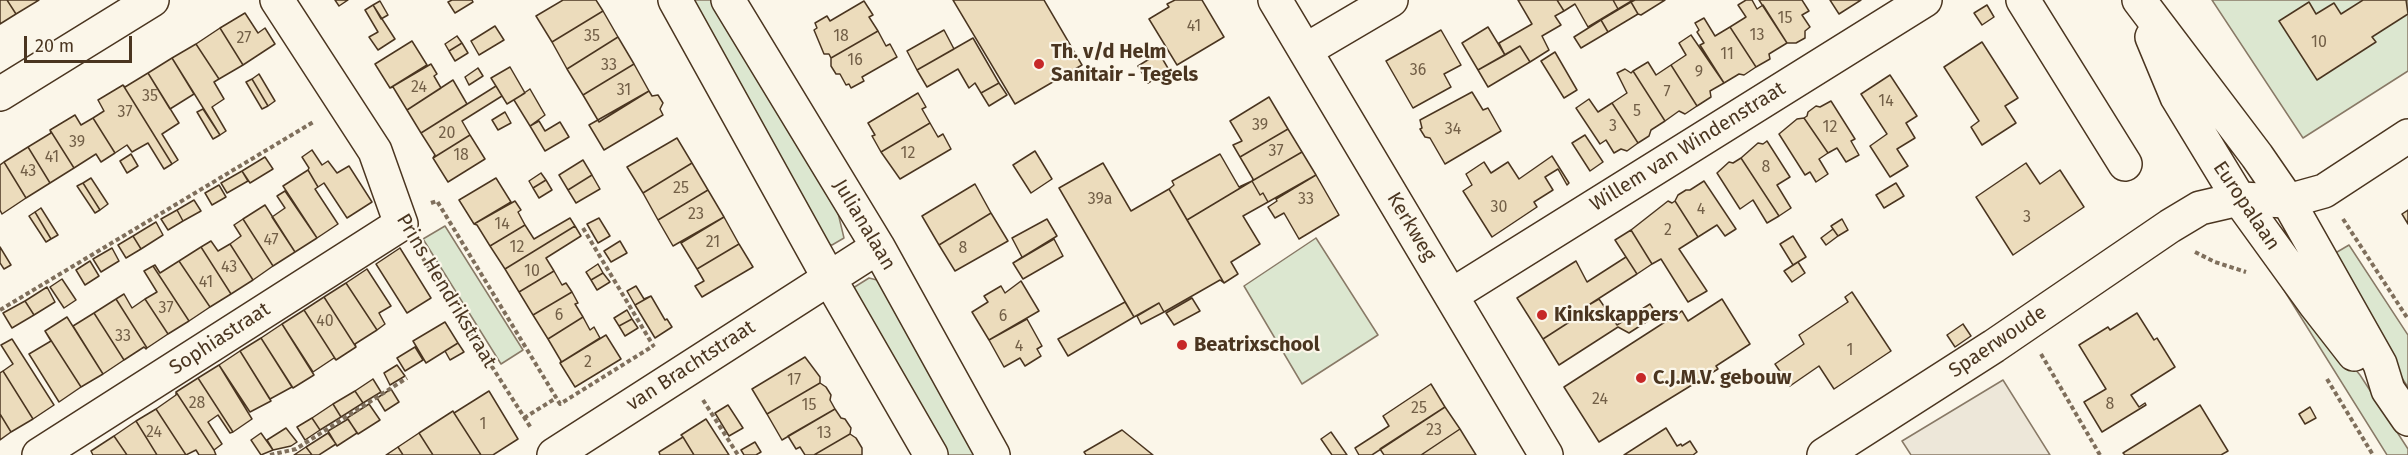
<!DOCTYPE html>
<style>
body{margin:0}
#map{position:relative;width:2408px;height:455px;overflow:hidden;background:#fbf6e9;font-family:"Fira Sans",sans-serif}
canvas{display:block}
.scale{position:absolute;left:24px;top:36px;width:108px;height:27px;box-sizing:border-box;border:3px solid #4a3520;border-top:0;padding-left:8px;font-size:18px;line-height:21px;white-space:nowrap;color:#4a3520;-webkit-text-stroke:4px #fbf6e9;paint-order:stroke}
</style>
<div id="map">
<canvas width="2408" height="455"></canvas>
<div class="scale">20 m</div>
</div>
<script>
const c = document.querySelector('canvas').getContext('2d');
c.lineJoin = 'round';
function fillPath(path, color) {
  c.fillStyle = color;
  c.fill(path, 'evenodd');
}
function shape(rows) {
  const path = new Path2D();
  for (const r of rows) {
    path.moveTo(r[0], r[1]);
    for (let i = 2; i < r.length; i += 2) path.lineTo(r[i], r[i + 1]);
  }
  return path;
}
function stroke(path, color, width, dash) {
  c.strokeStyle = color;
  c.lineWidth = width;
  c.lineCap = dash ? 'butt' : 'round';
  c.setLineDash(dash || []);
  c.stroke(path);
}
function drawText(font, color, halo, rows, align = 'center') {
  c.font = font + ' "Fira Sans",sans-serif';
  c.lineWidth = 4.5;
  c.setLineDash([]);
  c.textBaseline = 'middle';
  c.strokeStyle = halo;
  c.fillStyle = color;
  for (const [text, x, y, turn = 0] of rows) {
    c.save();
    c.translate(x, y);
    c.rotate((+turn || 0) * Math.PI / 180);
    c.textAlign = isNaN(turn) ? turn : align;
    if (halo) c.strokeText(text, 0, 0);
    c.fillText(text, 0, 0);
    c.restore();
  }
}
const green = shape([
 [682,0,714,0,838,213,844,238,832,245,822,243,682,0],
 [2212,0,2408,0,2408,71,2303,138,2212,0],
 [445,226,523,350,501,364,423,239,445,226],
 [1316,238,1378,335,1302,384,1244,286,1316,238],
 [2349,245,2408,335,2408,387,2367,325,2332,255,2349,245],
 [869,278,877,280,980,455,945,455,853,288,869,278],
 [2287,283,2317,324,2360,375,2408,449,2408,455,2387,455,2282,287,2287,283]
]);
fillPath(green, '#dce7d0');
stroke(green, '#887966', 1.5);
const parking = shape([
 [2003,380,2050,455,1911,455,1902,441,2003,380]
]);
fillPath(parking, '#ede7d9');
stroke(parking, '#887966', 1.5);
const building = shape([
 [0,0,7,0,16,14,0,24,0,0],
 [7,0,39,0,16,14,7,0],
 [335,0,348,0,339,6,335,0],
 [452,0,472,0,473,2,455,13,448,2,452,0],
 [563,0,596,0,603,11,552,42,536,16,563,0],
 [953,0,1044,0,1082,65,1015,104,953,0],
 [1175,0,1202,0,1224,37,1177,65,1149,19,1169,7,1167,4,1175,0],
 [1518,0,1557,0,1564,11,1555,16,1561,25,1542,36,1549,50,1530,62,1520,46,1505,55,1499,43,1532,24,1518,0],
 [1557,0,1613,0,1618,9,1588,27,1575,4,1564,11,1557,0],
 [1613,0,1633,0,1618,9,1613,0],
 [1635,0,1665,0,1641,15,1638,14,1631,2,1635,0],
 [1746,0,1752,0,1757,9,1763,5,1787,43,1769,54,1770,59,1756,67,1730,27,1746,17,1738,5,1746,0],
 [1759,0,1802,0,1809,11,1802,15,1810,27,1805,31,1805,38,1796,43,1787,43,1759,0],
 [1830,0,1861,0,1839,14,1830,0],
 [2363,0,2406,0,2408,14,2372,37,2376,42,2317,80,2279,21,2309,2,2316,14,2334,3,2341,14,2363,0],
 [380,1,388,15,381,19,373,5,380,1],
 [864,1,873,15,869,17,878,31,831,58,829,54,824,54,814,30,817,28,815,23,827,16,830,21,864,1],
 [1631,2,1638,14,1608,32,1601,20,1631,2],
 [373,5,395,39,378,50,369,37,378,32,365,10,373,5],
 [1987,5,1994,17,1982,25,1974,13,1987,5],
 [603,11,618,37,567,69,552,42,603,11],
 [245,13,258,33,265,28,275,44,243,65,220,28,245,13],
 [1704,18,1715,36,1730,27,1756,67,1744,75,1739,74,1724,83,1700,45,1704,43,1697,32,1699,30,1695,23,1704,18],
 [1601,20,1608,32,1581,48,1574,37,1601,20],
 [495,26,504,40,479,55,471,41,495,26],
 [1488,27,1505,55,1478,70,1462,43,1488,27],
 [220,28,243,65,219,79,196,44,220,28],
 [944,30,954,49,917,70,907,51,944,30],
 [1441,30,1461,65,1444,74,1451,87,1413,108,1386,61,1441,30],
 [878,31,886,46,890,44,897,57,862,77,864,81,851,88,849,84,846,85,840,74,836,74,831,66,831,58,878,31],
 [1691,35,1724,83,1710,91,1711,97,1697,106,1671,65,1686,55,1679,43,1691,35],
 [457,36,462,43,449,51,445,44,457,36],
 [618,37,634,64,583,95,567,69,618,37],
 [973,38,999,83,981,93,975,83,969,88,958,69,927,87,917,70,973,38],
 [412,41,427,65,390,88,375,64,412,41],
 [1982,42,2018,98,2005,106,2016,123,1982,145,1971,127,1979,121,1944,67,1982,42],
 [462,43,468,53,455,61,449,51,462,43],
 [196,44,219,79,214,82,224,99,212,107,226,131,220,135,172,58,196,44],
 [1520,46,1530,62,1488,87,1478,70,1520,46],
 [1555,52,1577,90,1564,98,1541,61,1555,52],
 [1159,53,1169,70,1148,83,1138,66,1159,53],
 [172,58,194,94,170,109,148,73,172,58],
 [1648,62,1656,75,1671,65,1697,106,1685,114,1679,111,1665,121,1633,71,1648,62],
 [431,64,437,74,434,76,441,88,407,110,393,87,390,88,431,64],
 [634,64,649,91,599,122,583,95,634,64],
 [510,67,525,93,507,104,491,78,510,67],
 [478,68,483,76,469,85,465,77,478,68],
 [1625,69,1631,73,1633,71,1665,121,1651,130,1649,136,1638,143,1612,103,1627,93,1617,73,1625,69],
 [148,73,179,123,162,134,178,160,172,164,123,85,125,87,148,73],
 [259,74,275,101,268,106,252,79,259,74],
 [1890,75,1917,116,1906,123,1915,138,1897,149,1908,166,1890,177,1870,146,1887,134,1861,94,1890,75],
 [252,79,268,106,262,109,246,82,252,79],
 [453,80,467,104,421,133,407,110,453,80],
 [999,83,1007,95,989,106,981,93,999,83],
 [123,85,172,164,164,169,148,143,132,152,127,145,115,153,93,118,104,111,98,100,123,85],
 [496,86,502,96,462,121,470,135,433,158,435,155,421,133,496,86],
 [530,89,545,115,530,126,514,100,530,89],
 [649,91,652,96,658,95,663,103,660,109,663,115,604,150,589,125,649,91],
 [1472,92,1483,110,1488,108,1501,131,1445,164,1430,138,1425,137,1420,129,1422,128,1420,120,1472,92],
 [918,93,926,107,922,109,930,123,881,152,872,136,875,135,868,123,918,93],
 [1269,97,1288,129,1240,157,1233,145,1242,141,1230,121,1269,97],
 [1589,99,1598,112,1612,103,1638,143,1627,151,1621,149,1614,153,1606,140,1600,144,1576,108,1589,99],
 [1831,101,1855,139,1851,141,1859,155,1846,162,1837,148,1828,153,1804,118,1807,116,1808,112,1816,106,1820,107,1831,101],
 [203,109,220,135,213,139,197,112,203,109],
 [505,112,511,123,498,130,492,120,505,112],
 [75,115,81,125,93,118,115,153,101,162,96,154,74,168,50,130,75,115],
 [1804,118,1828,153,1819,159,1828,174,1816,182,1810,172,1805,175,1779,134,1797,119,1804,118],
 [539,121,545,131,560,122,569,137,545,151,530,126,539,121],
 [930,123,938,137,943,134,951,149,900,179,881,152,930,123],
 [1288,129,1302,152,1252,181,1253,179,1240,157,1288,129],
 [50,130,74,168,50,183,28,147,51,133,50,130],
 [470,135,485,159,448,182,433,158,470,135],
 [1585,135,1603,162,1590,171,1572,143,1585,135],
 [677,138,692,163,643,193,627,167,677,138],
 [1767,141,1790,177,1777,185,1791,208,1779,216,1741,158,1758,143,1763,144,1767,141],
 [28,147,50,183,26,198,4,162,28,147],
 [312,150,322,165,328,161,337,173,349,166,372,202,347,218,324,183,318,187,308,170,309,168,302,157,312,150],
 [1035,151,1052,179,1031,193,1013,165,1035,151],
 [1302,152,1316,175,1268,202,1263,193,1260,195,1252,181,1302,152],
 [131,154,138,166,127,173,120,161,131,154],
 [1220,154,1239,187,1252,181,1187,220,1169,189,1174,185,1172,181,1220,154],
 [1552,156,1569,183,1567,185,1558,169,1545,177,1553,190,1534,202,1537,207,1492,237,1463,191,1472,185,1466,174,1484,162,1491,173,1508,162,1519,179,1552,156],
 [265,157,273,169,250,183,242,171,265,157],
 [1741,158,1779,216,1767,223,1753,200,1740,209,1717,173,1729,162,1733,163,1741,158],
 [583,160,592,175,568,190,559,175,583,160],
 [4,162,26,198,2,214,0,210,0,165,4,162],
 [692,163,708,190,658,220,643,193,692,163],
 [1103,163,1131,211,1169,189,1224,283,1220,280,1164,312,1159,303,1134,317,1059,188,1103,163],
 [2026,163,2040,184,2060,170,2084,207,2013,255,1976,197,2026,163],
 [308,170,318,187,315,189,338,224,317,238,283,186,308,170],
 [242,171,248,181,227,193,221,183,242,171],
 [541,173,546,180,533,188,529,181,541,173],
 [592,175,600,189,576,203,568,190,592,175],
 [1316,175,1339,215,1299,239,1284,213,1275,218,1268,207,1277,201,1276,199,1316,175],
 [91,178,108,204,100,210,83,183,91,178],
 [496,178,511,202,474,224,459,200,496,178],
 [546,180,552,190,539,198,533,188,546,180],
 [1252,181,1260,195,1263,193,1268,202,1243,216,1260,244,1231,262,1238,274,1224,283,1187,220,1252,181],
 [1704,181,1736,229,1725,236,1717,225,1698,237,1675,201,1678,195,1686,190,1690,190,1704,181],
 [83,183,100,210,95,213,77,186,83,183],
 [1896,183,1904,196,1884,208,1876,195,1896,183],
 [975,184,991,213,939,245,922,216,975,184],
 [219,185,226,197,212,205,205,193,219,185],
 [708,190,724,217,673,246,658,220,708,190],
 [285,191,317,238,295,252,272,217,285,208,277,196,285,191],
 [194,200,201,211,183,221,177,210,194,200],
 [515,201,521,210,518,212,525,225,490,246,477,225,474,224,515,201],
 [1668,201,1672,203,1675,201,1698,237,1679,249,1707,291,1688,302,1661,259,1652,264,1631,230,1668,201],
 [265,205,295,252,273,266,243,219,265,205],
 [41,208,58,235,51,239,35,212,41,208],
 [177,210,183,221,168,230,161,219,177,210],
 [2408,210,2408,224,2402,214,2408,210],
 [35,212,51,239,46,242,29,216,35,212],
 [991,213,1008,241,955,271,939,245,991,213],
 [724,217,739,244,697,269,681,243,724,217],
 [570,218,575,226,505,269,490,246,525,225,534,239,570,218],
 [599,218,610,236,598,243,587,224,599,218],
 [243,219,273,266,253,280,230,244,241,236,234,225,243,219],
 [1047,219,1057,236,1013,263,1022,257,1012,238,1047,219],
 [1842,219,1848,230,1838,236,1831,226,1842,219],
 [156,222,163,235,141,249,133,236,156,222],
 [575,226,581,236,546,258,554,271,519,292,505,269,575,226],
 [1833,229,1838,236,1826,245,1821,238,1833,229],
 [1631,230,1652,264,1637,274,1615,240,1631,230],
 [133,236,141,249,126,258,118,245,133,236],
 [1793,236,1806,257,1793,265,1780,244,1793,236],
 [1054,239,1063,256,1023,279,1013,263,1054,239],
 [211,241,218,251,230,244,253,280,231,294,201,247,211,241],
 [620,241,627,253,611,262,604,251,620,241],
 [739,244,753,267,702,297,695,286,704,281,697,269,739,244],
 [0,247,11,265,4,269,0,263,0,247],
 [201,247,231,294,210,307,179,261,201,247],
 [112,248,119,261,101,272,93,259,112,248],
 [400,248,431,298,407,313,376,264,400,248],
 [1626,257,1637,274,1587,306,1588,310,1543,339,1517,298,1576,261,1587,282,1626,257],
 [90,261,99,276,85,285,76,270,90,261],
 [179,261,210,307,189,321,153,266,155,265,160,273,179,261],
 [1798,262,1805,273,1792,282,1784,271,1798,262],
 [598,264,603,273,591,280,586,272,598,264],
 [153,266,189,321,168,334,145,299,157,292,144,271,153,266],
 [367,269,391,306,379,313,385,324,377,330,346,283,367,269],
 [554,271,562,285,566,283,572,292,533,315,519,292,554,271],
 [603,273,610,282,597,290,591,280,603,273],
 [62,279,76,300,64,308,50,287,62,279],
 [1021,281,1039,311,989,340,972,312,988,302,984,296,1001,286,1005,293,1021,281],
 [346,283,377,330,355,344,356,347,324,297,346,283],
 [636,286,644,299,651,296,635,305,627,291,636,286],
 [47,287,55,302,34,315,25,301,47,287],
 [572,292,578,303,575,304,583,317,548,339,533,315,572,292],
 [1852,292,1891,351,1834,389,1819,366,1790,386,1775,364,1804,344,1799,335,1848,302,1845,297,1852,292],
 [124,294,132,308,145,299,168,334,147,348,116,299,124,294],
 [651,296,665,320,667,319,672,327,655,338,635,305,651,296],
 [324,297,356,347,336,360,304,310,324,297],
 [1192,298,1200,311,1174,325,1166,313,1192,298],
 [116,299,147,348,146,349,144,347,124,360,94,313,116,299],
 [1599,299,1617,325,1650,304,1657,315,1629,333,1618,327,1559,365,1543,339,1588,310,1587,306,1599,299],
 [1722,299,1750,344,1716,366,1718,369,1599,442,1564,387,1682,311,1688,321,1722,299],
 [25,301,34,315,12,328,3,313,25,301],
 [1125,302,1134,317,1068,356,1058,339,1125,302],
 [1159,303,1164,312,1141,324,1137,316,1159,303],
 [304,310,336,360,334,358,313,372,282,324,304,310],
 [627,310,632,319,619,326,614,318,627,310],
 [94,313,124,360,103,374,73,326,94,313],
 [2137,313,2154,340,2157,338,2175,367,2131,395,2139,407,2145,403,2146,405,2102,432,2084,402,2106,389,2079,345,2108,327,2110,330,2137,313],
 [67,317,103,374,81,387,45,331,67,317],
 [583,317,590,330,594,327,600,338,560,363,561,361,548,339,583,317],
 [632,319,638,328,625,336,619,326,632,319],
 [1027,319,1042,346,1037,349,1041,356,1025,366,1020,358,1004,367,989,340,1027,319],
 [445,322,458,343,426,363,413,341,445,322],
 [282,324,314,375,293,388,261,338,282,324],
 [1963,324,1971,336,1955,347,1947,335,1963,324],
 [45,331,81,387,59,402,29,354,51,341,45,331],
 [606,335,621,359,575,387,560,363,606,335],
 [261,338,292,387,270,399,240,351,261,338],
 [12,339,54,405,33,419,3,371,13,364,1,345,12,339],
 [458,343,464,352,450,360,445,351,458,343],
 [415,347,423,360,405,371,397,358,415,347],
 [240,351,271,401,250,412,219,365,240,351],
 [805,357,820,377,820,383,767,414,752,389,805,357],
 [219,365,252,419,233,432,198,378,219,365],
 [397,365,405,376,390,385,384,373,397,365],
 [3,371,33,419,11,432,0,414,0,373,3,371],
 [198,378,233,432,230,433,218,415,208,422,222,444,214,450,176,392,198,378],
 [373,379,381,392,363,403,355,391,373,379],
 [820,383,826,387,831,395,830,400,835,409,782,440,767,414,820,383],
 [1431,384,1445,407,1372,455,1359,455,1355,448,1389,426,1383,416,1431,384],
 [391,389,399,402,385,411,377,398,391,389],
 [355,391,363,403,341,417,333,404,355,391],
 [489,391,518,439,493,455,481,455,454,413,489,391],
 [176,392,214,450,216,455,199,455,196,450,186,455,156,409,176,395,176,392],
 [333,404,341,417,320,430,312,418,333,404],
 [369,404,380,420,358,434,347,418,369,404],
 [728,405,743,428,729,436,715,413,728,405],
 [2200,405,2228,451,2221,455,2125,455,2123,453,2200,405],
 [1445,407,1460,429,1421,455,1384,455,1380,449,1445,407],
 [2310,407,2316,418,2305,424,2299,414,2310,407],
 [156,409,186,455,157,455,136,421,156,409],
 [835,409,841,418,845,419,851,428,850,434,814,455,805,455,800,447,796,449,788,436,835,409],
 [453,411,454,413,481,455,433,455,419,433,453,411],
 [0,414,11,432,0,440,0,414],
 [312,418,320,430,305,440,297,427,312,418],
 [348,419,357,433,337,446,328,431,348,419],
 [706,419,729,455,694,455,683,437,681,435,706,419],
 [136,421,157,455,127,455,114,436,136,421],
 [286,428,297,442,291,446,273,450,267,440,286,428],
 [1666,428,1677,446,1681,444,1682,446,1690,441,1697,452,1693,455,1624,455,1666,428],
 [1460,429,1476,455,1421,455,1460,429],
 [1122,430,1153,455,1086,455,1084,452,1122,430],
 [1331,432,1347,455,1332,455,1321,439,1331,432],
 [261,433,273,450,261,455,251,440,261,433],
 [328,433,336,444,319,455,312,455,306,447,328,433],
 [419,433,433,455,403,455,398,447,419,433],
 [850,434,856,438,862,448,862,455,814,455,850,434],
 [114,436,127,455,93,455,91,451,114,436],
 [683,437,694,455,660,455,659,452,683,437],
 [755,442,761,452,756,455,744,455,741,450,755,442],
 [306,447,312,455,294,455,306,447],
 [398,447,403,455,386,455,398,447]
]);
fillPath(building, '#ecdcbc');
stroke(building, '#4a3520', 1.5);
const minor = shape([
 [675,0,829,278,931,455],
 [728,0,878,247,993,455],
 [1275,0,1546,455],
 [2023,0,2125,164],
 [1306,50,1391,0],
 [0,94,152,0],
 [1452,295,1925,0],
 [39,455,401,224,375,151,277,0],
 [554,455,878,247],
 [1824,455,1994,346,2170,226,2200,208,2239,199,2288,201,2324,191,2408,136]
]);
const major = shape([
 [2139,0,2257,156,2288,201,2380,364,2388,390,2408,419],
 [2152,37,2177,97,2239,199,2315,304,2354,354]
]);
stroke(minor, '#4a3520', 36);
stroke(major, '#4a3520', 36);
stroke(shape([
 [431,203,437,201,560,404,653,346],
 [2343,219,2408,319],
 [583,228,654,347],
 [419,252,531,428],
 [2195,252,2215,262,2246,272],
 [0,310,315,121],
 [2041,354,2100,455],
 [2327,379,2373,455],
 [703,400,738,455],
 [524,418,556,398],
 [270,455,296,449,407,378]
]), '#7f6f5c', 4, [4.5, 3]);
stroke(minor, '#fbf6e9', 33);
stroke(major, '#fbf6e9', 33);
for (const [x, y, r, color] of [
 [1039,64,6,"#c62828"],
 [1542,315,6,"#c62828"],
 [1182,345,6,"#c62828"],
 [1641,378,6,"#c62828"]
]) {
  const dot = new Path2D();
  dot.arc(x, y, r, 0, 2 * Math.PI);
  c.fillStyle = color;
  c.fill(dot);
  stroke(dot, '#fbf6e9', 2);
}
drawText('16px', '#725f47', null, [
 ["15",1785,19],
 ["41",1194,27],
 ["13",1757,36],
 ["35",592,37],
 ["18",841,37],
 ["27",244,39],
 ["10",2319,43],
 ["11",1727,55],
 ["16",855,61],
 ["33",609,66],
 ["36",1418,71],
 ["9",1699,73],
 ["24",419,88],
 ["31",624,91],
 ["7",1667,93],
 ["35",150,97],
 ["14",1886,102],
 ["5",1637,112],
 ["37",125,113],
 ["39",1260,126],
 ["3",1613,127],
 ["12",1830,128],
 ["34",1453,130],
 ["20",447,134],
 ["39",77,143],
 ["37",1276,152],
 ["12",908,154],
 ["18",461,156],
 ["41",52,158],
 ["8",1766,168],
 ["43",28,172],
 ["25",681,189],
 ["39a",1100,200],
 ["33",1306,200],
 ["30",1499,208],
 ["4",1701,210],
 ["23",696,215],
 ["3",2027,218],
 ["14",502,225],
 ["2",1668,231],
 ["47",271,241],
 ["21",713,243],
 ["12",517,248],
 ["8",963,249],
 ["43",229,268],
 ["10",532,272],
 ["41",206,283],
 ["37",166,309],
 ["6",559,316],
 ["6",1003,317],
 ["40",325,322],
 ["33",123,337],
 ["4",1019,347],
 ["1",1850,351],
 ["2",588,363],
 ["17",794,381],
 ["24",1600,400],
 ["28",197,404],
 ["8",2110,405],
 ["15",809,406],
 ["25",1419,409],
 ["1",483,425],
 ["23",1434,431],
 ["24",154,433],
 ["13",824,434]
]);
drawText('bold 20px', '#4a3520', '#fbf6e9', [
 ["Th. v/d Helm",1051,52],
 ["Sanitair - Tegels",1051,75],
 ["Kinkskappers",1554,315],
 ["Beatrixschool",1194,345],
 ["C.J.M.V. gebouw",1653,378]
], 'left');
drawText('20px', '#4a3520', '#fbf6e9', [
 ["Willem van Windenstraat",1688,147,-32],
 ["Europalaan",2246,206,56],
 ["Julianalaan",864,225,59],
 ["Kerkweg",1411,227,59],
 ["Prins Hendrikstraat",446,291,59],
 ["Sophiastraat",220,339,-33],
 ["Spaerwoude",1998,342,-34],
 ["van Brachtstraat",691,366,-33]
]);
</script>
